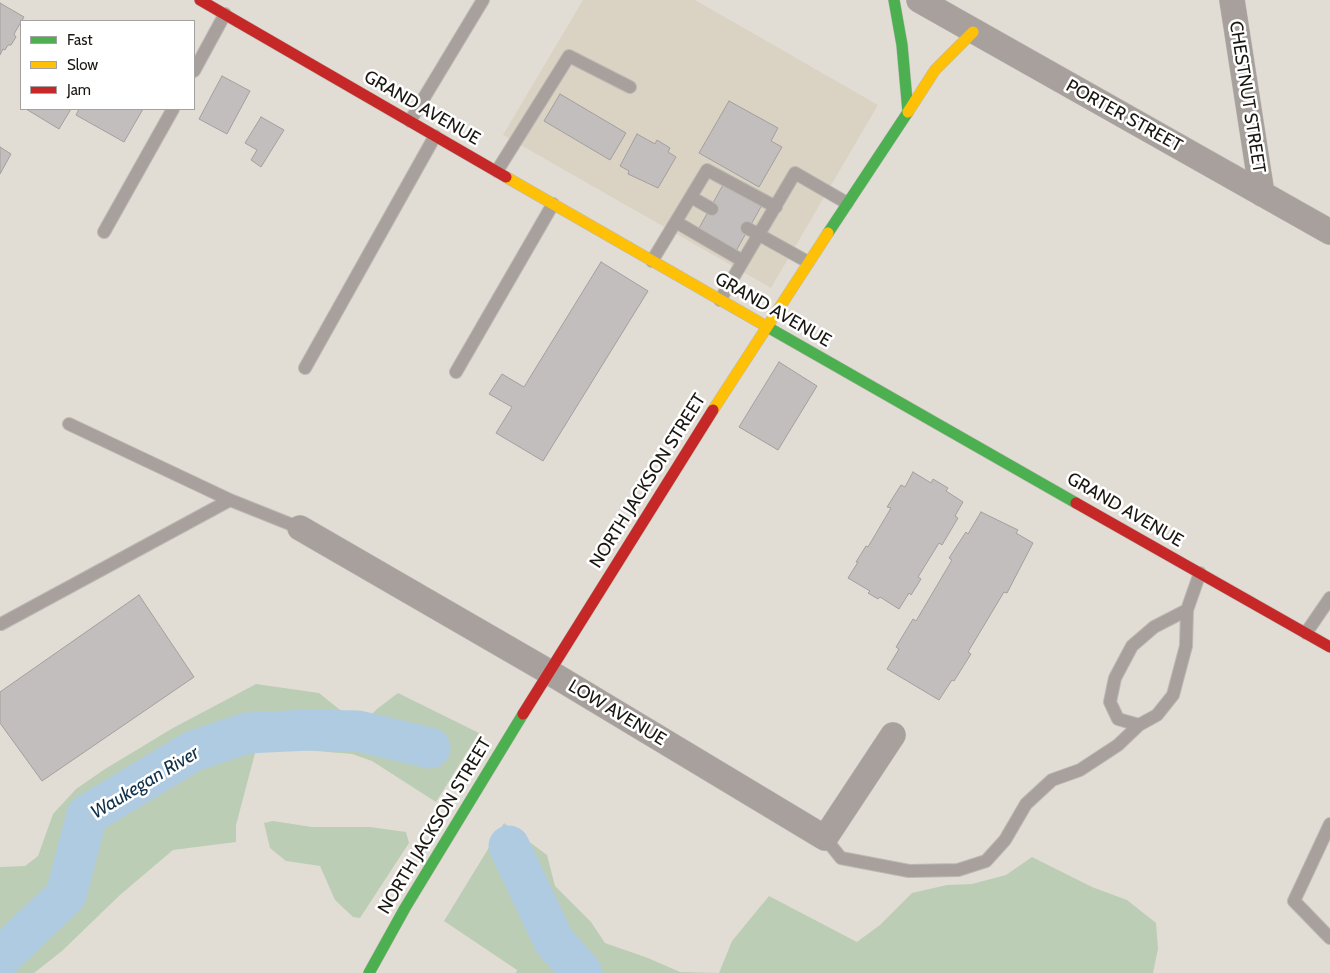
<!DOCTYPE html>
<style>
body{margin:0}
#map{position:relative;width:1330px;height:973px;overflow:hidden;background:#e1ddd5;font-family:Cabin,sans-serif}
canvas{display:block}
.legend{position:absolute;left:20px;top:20px;width:175px;height:90px;box-sizing:border-box;background:#fff;border:1px solid #a3a2a0;margin:0;padding:6px 9px;list-style:none;font-size:15px;color:#1a1712}
.legend li{display:flex;align-items:center;gap:10px;height:25px}
.legend b{width:25px;border:1px solid #a3a2a0}
</style>
<div id="map">
<canvas width="1330" height="973"></canvas>
<ul class="legend">
<li><b style="height:6px;background:#4caf50"></b>Fast</li>
<li><b style="height:6px;background:#ffc107"></b>Slow</li>
<li><b style="height:6px;background:#c62828"></b>Jam</li>
</ul>
</div>
<script>
const c = document.querySelector('canvas').getContext('2d');
c.lineJoin = 'round';
function fillPath(path, color) {
  c.fillStyle = color;
  c.fill(path, 'evenodd');
}
function shape(rows) {
  const path = new Path2D();
  for (const r of rows) {
    path.moveTo(r[0], r[1]);
    for (let i = 2; i < r.length; i += 2) path.lineTo(r[i], r[i + 1]);
  }
  return path;
}
function stroke(path, color, width, dash) {
  c.strokeStyle = color;
  c.lineWidth = width;
  c.lineCap = dash ? 'butt' : 'round';
  c.setLineDash(dash || []);
  c.stroke(path);
}
function drawText(font, color, halo, rows, align = 'center') {
  c.font = font + ' Cabin,sans-serif';
  c.lineWidth = 5;
  c.setLineDash([]);
  c.textBaseline = 'middle';
  c.strokeStyle = halo;
  c.fillStyle = color;
  for (const [text, x, y, turn = 0] of rows) {
    c.save();
    c.translate(x, y);
    c.rotate((+turn || 0) * Math.PI / 180);
    c.textAlign = isNaN(turn) ? turn : align;
    if (halo) c.strokeText(text, 0, 0);
    c.fillText(text, 0, 0);
    c.restore();
  }
}
fillPath(shape([
 [583,0,695,0,878,105,771,288,503,135]
]), '#dad3c3');
fillPath(shape([
 [256,684,319,693,360,726,377,709,398,693,479,733,436,802,372,761,352,754,304,750,258,742,236,825,236,842,173,850,120,895,62,951,34,973,0,973,0,867,25,866,38,856,53,814,76,789,105,769,173,728],
 [273,821,312,827,370,827,406,832,409,843,360,918,353,917,335,900,320,866,286,861,270,848,264,823],
 [504,823,547,855,555,886,591,922,605,943,648,958,680,972,719,973,732,941,769,896,857,942,880,925,912,893,947,885,972,884,1006,875,1032,857,1092,887,1127,900,1156,923,1158,949,1153,973,516,973,517,970,444,921]
]), '#bccdb5');
stroke(shape([
 [509,846,554,941,582,973],
 [0,958,66,895,87,815,193,751,247,733,309,730,358,731,430,748]
]), '#afcbe2', 41);
const building = shape([
 [0,3,24,17,14,34,16,37,11,45,8,45,5,50,3,49,0,55,0,3],
 [222,76,250,91,227,134,199,119,222,76],
 [560,94,626,133,610,160,544,121,560,94],
 [729,101,778,128,771,141,782,147,759,187,699,153,729,101],
 [26,109,71,109,59,129,26,109],
 [79,109,143,109,124,142,76,115,79,109],
 [261,117,284,130,261,167,251,160,257,150,245,143,261,117],
 [637,134,655,144,657,140,670,148,668,152,676,157,658,188,628,174,629,171,620,166,637,134],
 [0,147,11,154,0,174,0,147],
 [724,183,762,205,736,251,698,230,724,183],
 [601,262,648,291,543,461,496,433,512,407,489,394,502,374,524,387,601,262],
 [779,362,817,386,778,450,739,427,779,362],
 [913,472,931,483,933,479,948,488,946,491,963,502,955,516,958,518,942,545,939,543,918,577,921,579,911,595,909,593,899,609,880,597,878,599,868,593,870,591,848,578,858,562,856,562,866,546,868,547,891,508,887,507,901,485,905,487,913,472],
 [981,512,1018,530,1016,533,1033,543,1007,593,1004,592,968,652,971,654,954,681,952,680,939,700,887,669,899,649,896,647,913,619,916,621,952,560,949,558,966,532,968,534,981,512],
 [139,595,194,677,42,781,0,723,0,692,139,595]
]);
fillPath(building, '#c2bebd');
stroke(building, '#a29f9e', 1);
const lane = shape([
 [194,71,225,14],
 [410,121,483,0],
 [497,171,569,56,630,87],
 [691,197,712,209],
 [676,222,743,261],
 [747,228,808,262],
 [104,232,173,109],
 [652,261,707,170,776,207],
 [720,300,795,173,847,203],
 [305,368,435,136],
 [456,372,553,204],
 [69,424,230,500,300,528],
 [1187,610,1154,627,1132,646,1115,678,1110,702,1118,719,1139,725,1157,715,1173,695,1186,646,1187,610,1200,573],
 [1,624,230,500],
 [1306,633,1330,598],
 [1330,824,1294,901,1330,938],
 [825,838,841,858,909,871,958,870,986,861,1005,840,1026,804,1052,780,1080,770,1118,745,1139,725]
]);
const street = shape([
 [919,0,1330,232],
 [1232,0,1262,194],
 [300,528,549,672,825,838,893,735]
]);
const fast = shape([
 [828,233,908,112,902,45,894,0],
 [764,325,1076,503],
 [369,973,405,908,523,714]
]);
const slow = shape([
 [908,112,935,70,973,32],
 [506,177,764,325],
 [713,410,828,233]
]);
const jam = shape([
 [200,0,506,177],
 [1076,503,1330,647],
 [523,714,713,410]
]);
stroke(lane, '#bcb9b3', 14);
stroke(street, '#bcb9b3', 26);
stroke(fast, '#bcb9b3', 12);
stroke(slow, '#bcb9b3', 12);
stroke(jam, '#bcb9b3', 12);
stroke(lane, '#a7a09d', 12);
stroke(street, '#a7a09d', 25);
stroke(fast, '#4caf50', 11);
stroke(slow, '#ffc107', 11);
stroke(jam, '#c62828', 11);
drawText('18px', '#1a1712', '#fff', [
 ["CHESTNUT STREET",1247,97,81],
 ["GRAND AVENUE",422,108,30],
 ["PORTER STREET",1124,116,29],
 ["GRAND AVENUE",773,310,30],
 ["NORTH JACKSON STREET",648,481,-58],
 ["GRAND AVENUE",1125,510,30],
 ["LOW AVENUE",617,713,31],
 ["NORTH JACKSON STREET",435,826,-59]
]);
drawText('italic 19px', '#103149', '#fff', [
 ["Waukegan River",145,783,-31]
]);
</script>
